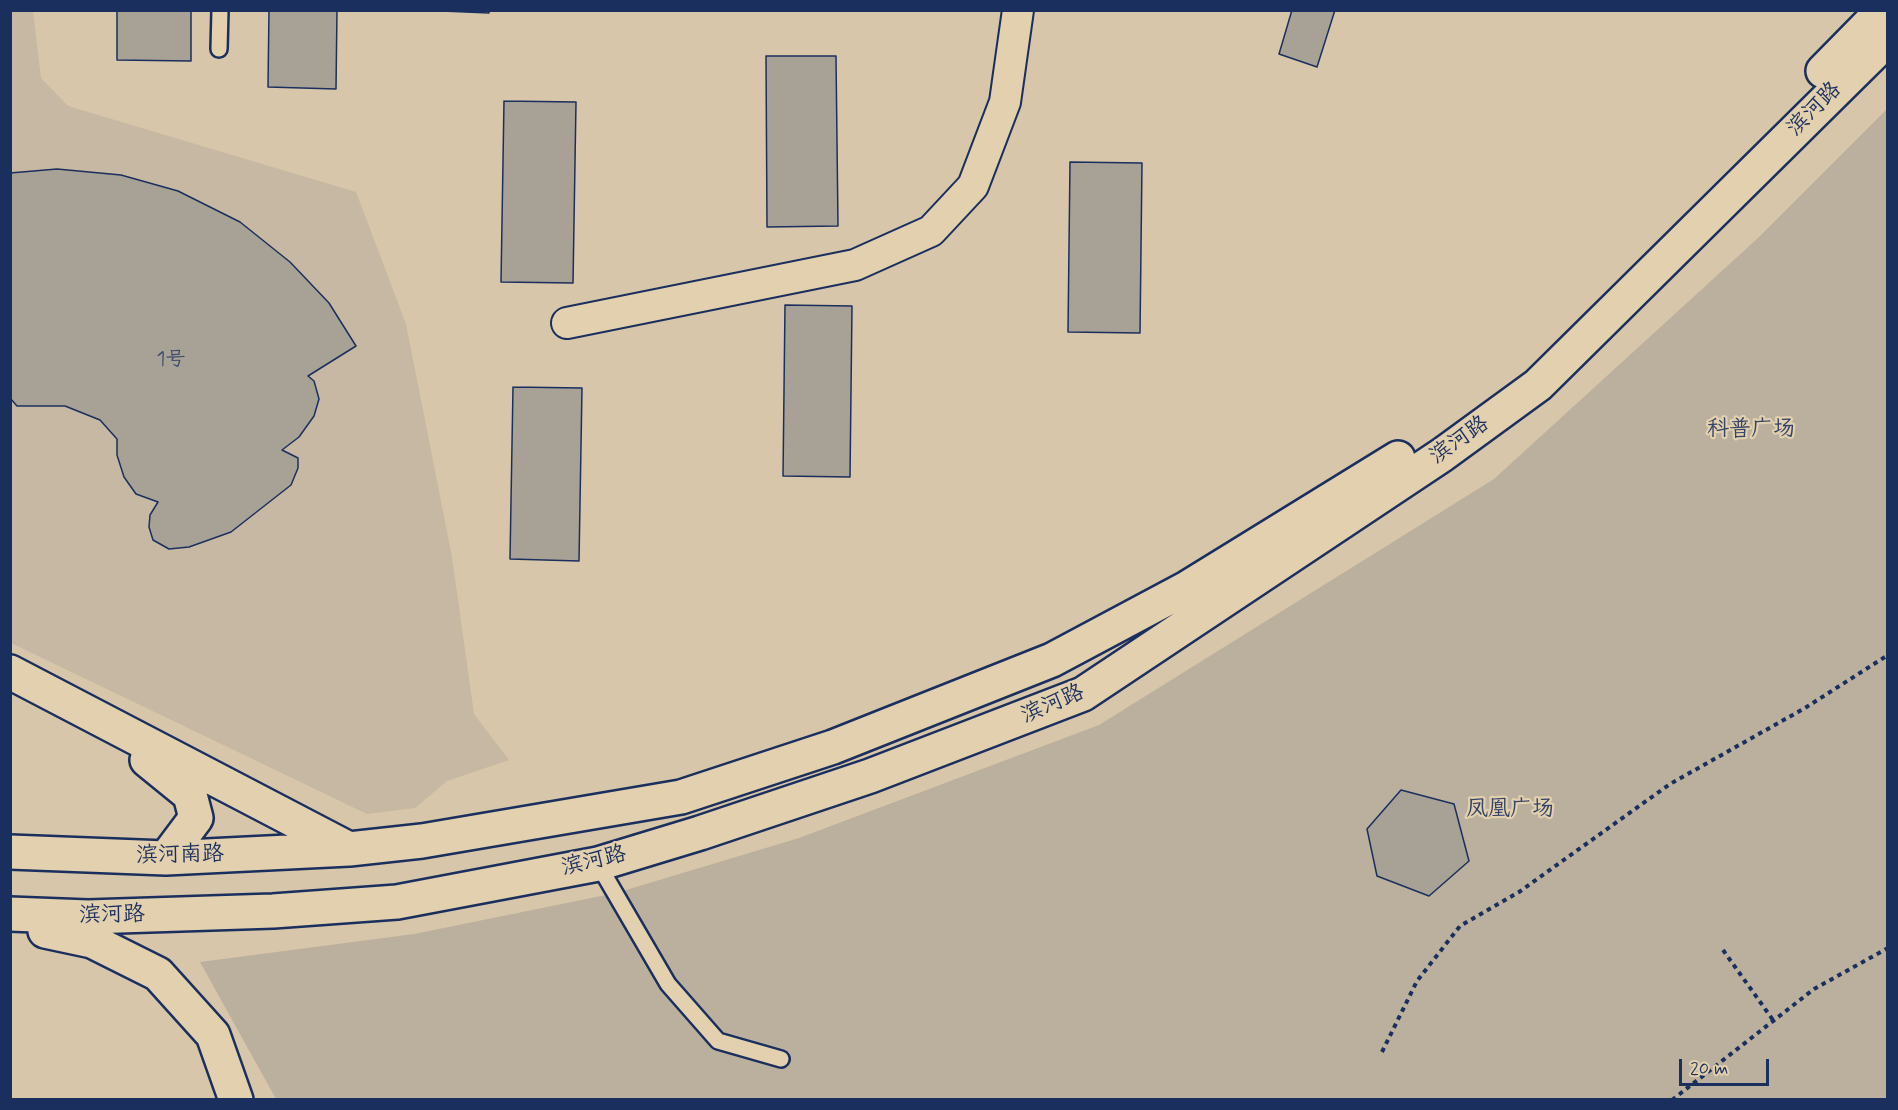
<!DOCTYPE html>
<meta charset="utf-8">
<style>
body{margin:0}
#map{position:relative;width:1898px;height:1110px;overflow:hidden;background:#d7c6a9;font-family:Mynerve,sans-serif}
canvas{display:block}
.frame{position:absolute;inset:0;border:12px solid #1b2f5e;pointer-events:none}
.scale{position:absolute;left:1679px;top:1059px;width:90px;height:27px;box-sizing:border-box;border:3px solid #1b2f5e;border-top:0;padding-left:8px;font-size:18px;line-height:21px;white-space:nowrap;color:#1b2f5e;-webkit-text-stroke:4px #e3d0ae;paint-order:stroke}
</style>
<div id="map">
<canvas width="1898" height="1110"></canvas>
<div class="frame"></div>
<div class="scale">20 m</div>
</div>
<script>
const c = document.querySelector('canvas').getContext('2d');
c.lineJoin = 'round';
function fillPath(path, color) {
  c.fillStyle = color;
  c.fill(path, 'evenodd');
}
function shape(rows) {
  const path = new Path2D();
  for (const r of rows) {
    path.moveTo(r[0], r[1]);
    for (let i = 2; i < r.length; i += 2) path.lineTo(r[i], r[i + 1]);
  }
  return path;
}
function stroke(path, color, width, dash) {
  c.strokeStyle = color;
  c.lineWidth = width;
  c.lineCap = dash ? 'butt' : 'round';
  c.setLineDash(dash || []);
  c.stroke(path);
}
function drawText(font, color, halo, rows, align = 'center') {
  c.font = font + ' Mynerve,"LXGW WenKai TC",sans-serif';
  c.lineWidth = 4.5;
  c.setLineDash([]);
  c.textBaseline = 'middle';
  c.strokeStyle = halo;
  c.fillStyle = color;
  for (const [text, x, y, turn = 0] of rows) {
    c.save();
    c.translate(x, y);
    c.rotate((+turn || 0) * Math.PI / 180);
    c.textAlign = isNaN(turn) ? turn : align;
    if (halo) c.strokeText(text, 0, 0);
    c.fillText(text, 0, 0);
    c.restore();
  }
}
fillPath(shape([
 [10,11,33,11,41,78,68,106,356,192,406,324,452,557,474,714,509,760,447,781,415,808,367,814,11,643]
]), '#c6b8a2');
fillPath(shape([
 [1887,109,1887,1099,276,1099,200,962,414,934,616,893,799,838,1099,725,1494,479,1758,238]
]), '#bbb09e');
const building = shape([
 [117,10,191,10,191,61,117,60,117,10],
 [269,10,337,10,336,89,268,87,269,10],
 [418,10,489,10,489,13,418,10],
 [1292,10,1335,10,1317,67,1279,54,1292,10],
 [766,56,836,56,838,226,767,227,766,56],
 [504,101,576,102,573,283,501,282,504,101],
 [1070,162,1142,163,1140,333,1068,332,1070,162],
 [57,169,121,175,178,191,240,222,290,262,329,303,356,346,308,376,314,381,319,399,314,416,299,437,282,450,298,458,298,468,291,485,231,532,189,547,169,549,153,540,149,527,150,515,158,502,136,494,124,477,117,455,117,439,100,420,65,406,17,406,10,398,10,173,57,169],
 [785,305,852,306,850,477,783,476,785,305],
 [513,387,582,388,579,561,510,559,513,387],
 [1401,790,1454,804,1469,861,1429,896,1377,876,1367,829,1401,790]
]);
fillPath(building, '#a8a196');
stroke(building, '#1b2f5e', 1.5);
const lane = shape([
 [219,49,220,10],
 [598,864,668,984,718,1041,781,1059]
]);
const street = shape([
 [567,323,855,265,931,231,973,186,1005,102,1018,10]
]);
const primary = shape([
 [1823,71,1883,10],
 [10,672,347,848],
 [147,760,190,795,196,818,166,858],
 [10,852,166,858,349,849,422,841,681,797,833,747,1052,660,1187,588,1398,458],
 [10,914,88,917,273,911,397,902,598,864,700,833,870,776,1083,694,1442,455,1538,385,1888,39],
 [45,931,92,941,158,974,213,1035,236,1100]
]);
stroke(lane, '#1b2f5e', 20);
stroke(street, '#1b2f5e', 34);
stroke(primary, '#1b2f5e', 38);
stroke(shape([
 [1723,950,1773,1020],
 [1382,1052,1417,981,1460,926,1519,892,1670,784,1805,708,1888,655],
 [1672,1100,1814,989,1888,948]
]), '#1b2f5e', 4, [4.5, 4.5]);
stroke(lane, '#e3d0ae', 15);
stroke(street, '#e3d0ae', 30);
stroke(primary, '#e3d0ae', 33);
drawText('20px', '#3e4c6c', null, [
 ["1号",171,361]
]);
drawText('22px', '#1b2f5e', '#e3d0ae', [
 ["滨河路",1815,110,-45],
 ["滨河路",1460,441,-35],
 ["滨河路",1053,705,-23],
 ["滨河南路",180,856,-1],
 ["滨河路",594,862,-13],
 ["滨河路",112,916,-1]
]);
drawText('22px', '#334268', '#e3d0ae', [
 ["科普广场",1751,430],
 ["凤凰广场",1510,810]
]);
</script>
